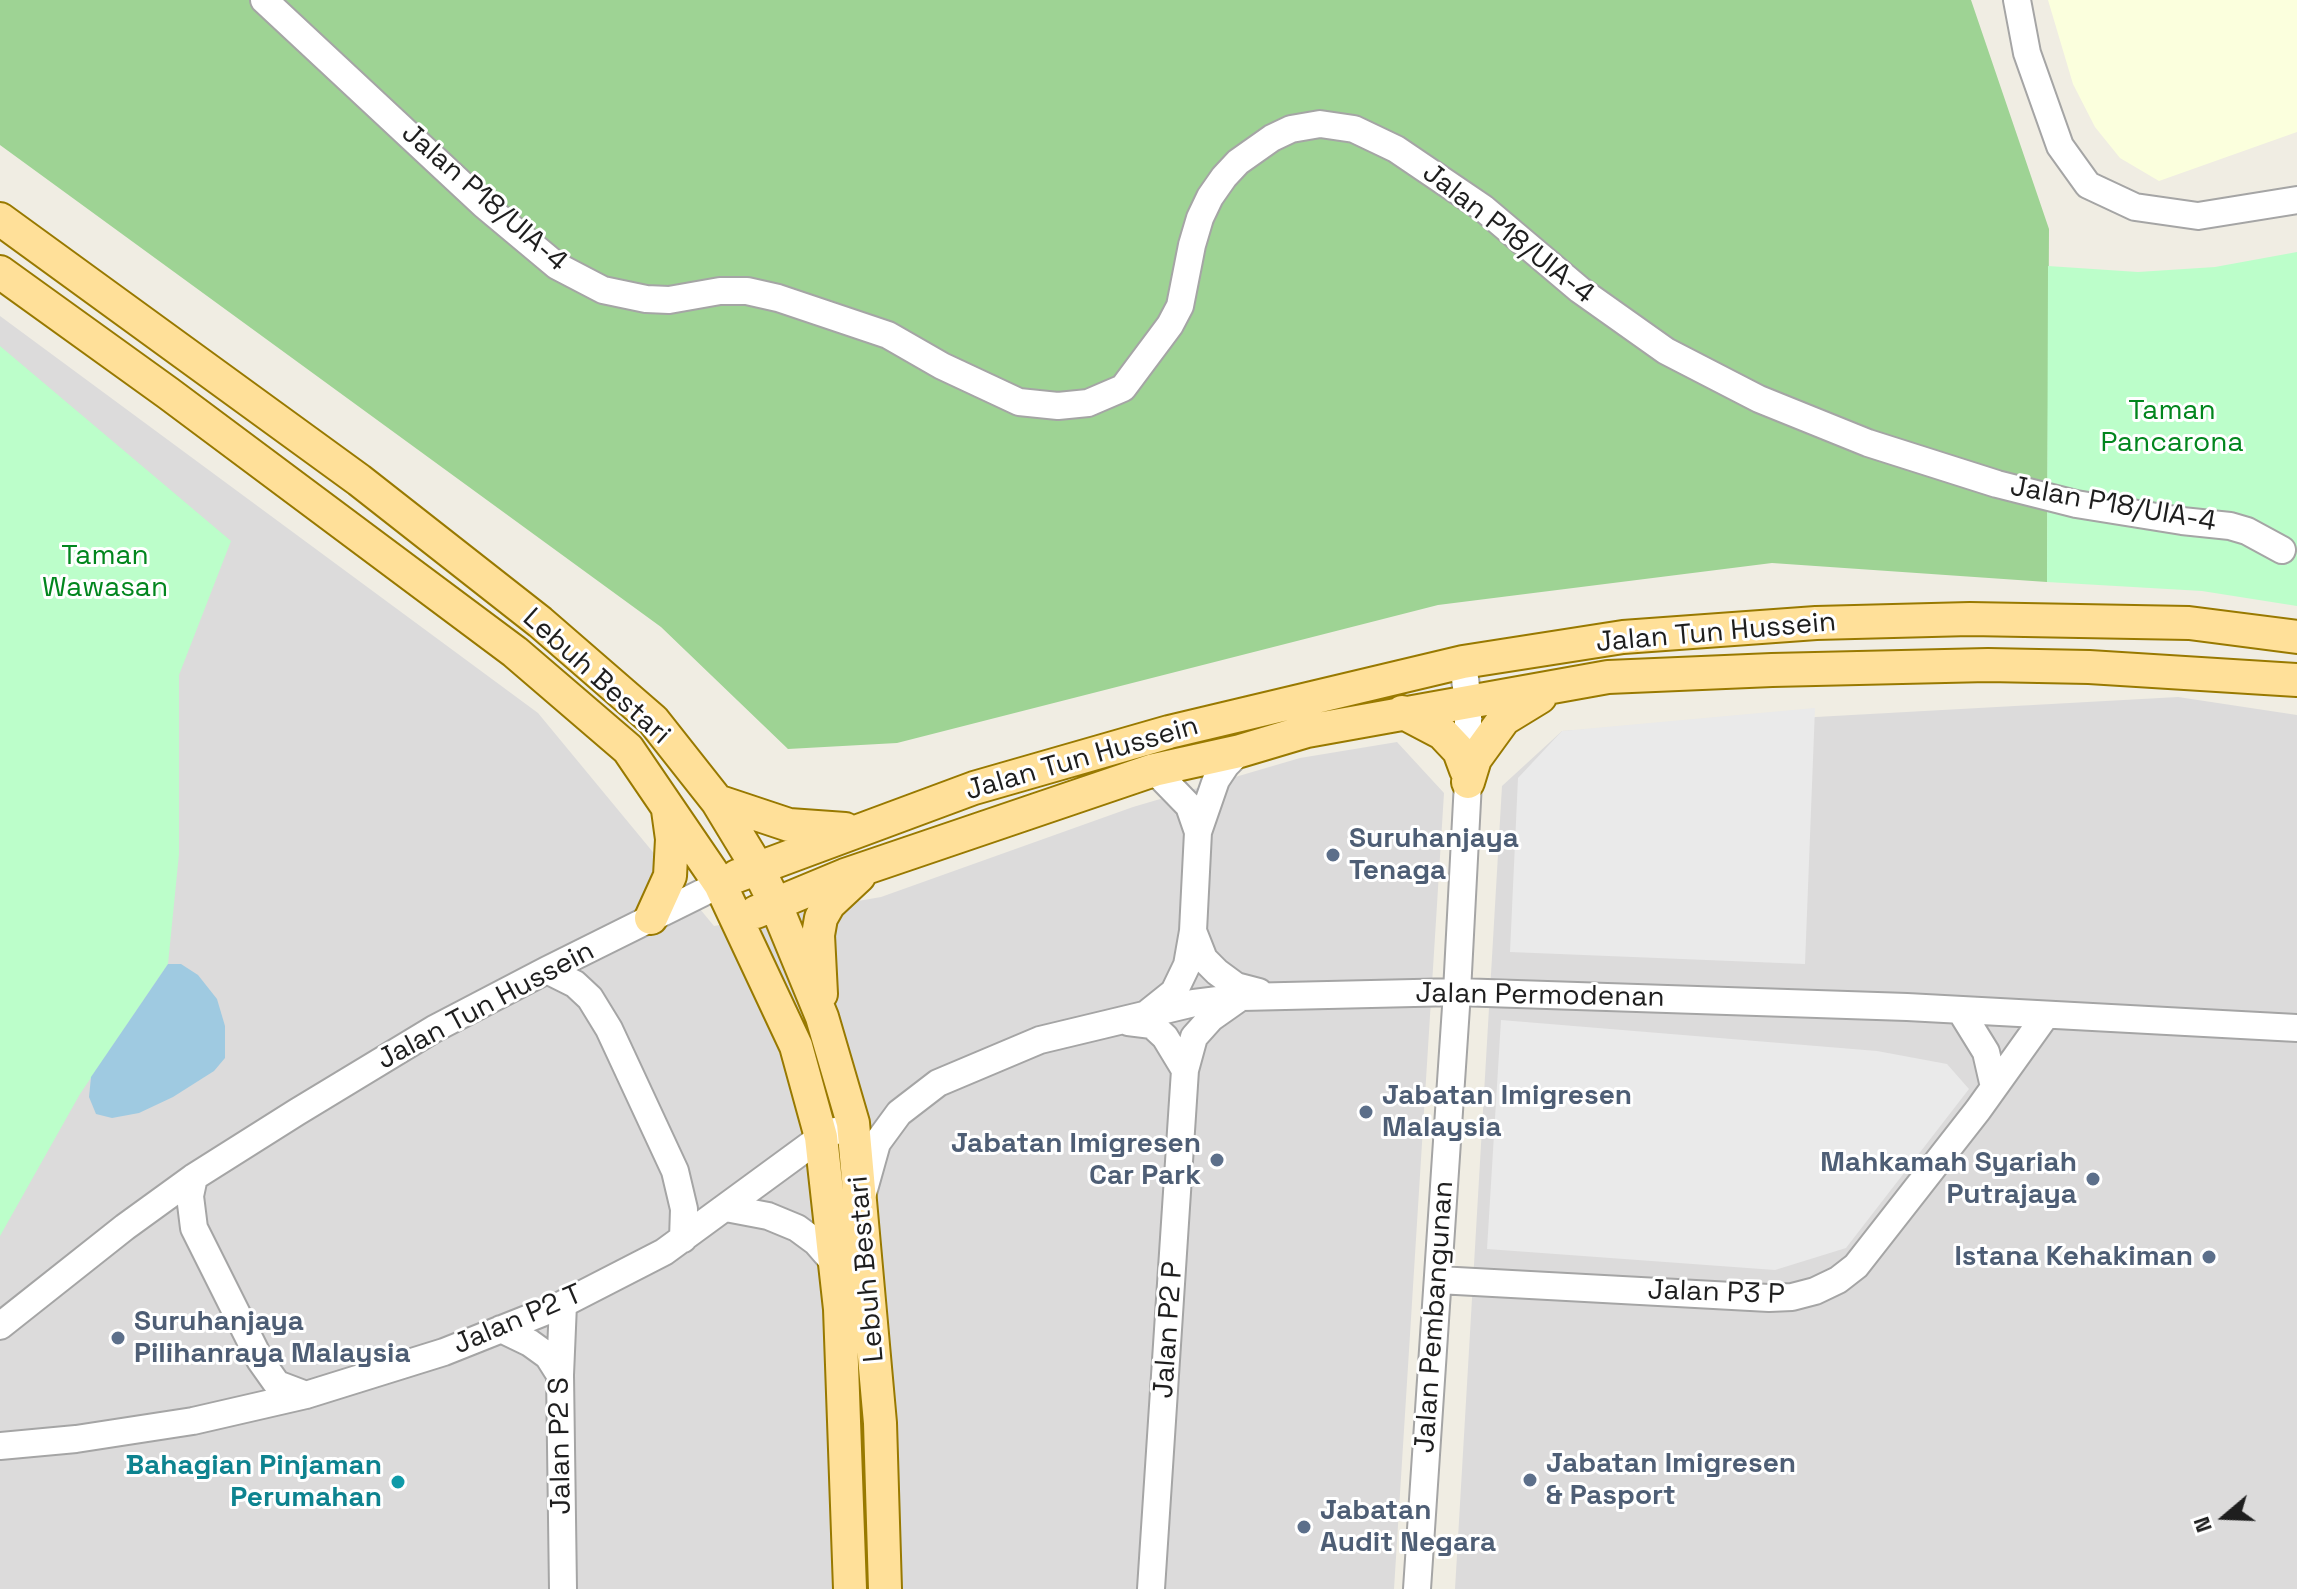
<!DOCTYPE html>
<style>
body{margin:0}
#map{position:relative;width:2297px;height:1589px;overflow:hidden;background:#f0ede3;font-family:"Space Grotesk",sans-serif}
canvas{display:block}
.north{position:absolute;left:2185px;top:1477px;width:80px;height:80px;-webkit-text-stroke:6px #fff;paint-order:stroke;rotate:251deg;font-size:22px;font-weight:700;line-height:32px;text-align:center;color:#1e1e1e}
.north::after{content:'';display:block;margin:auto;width:28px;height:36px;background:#1e1e1e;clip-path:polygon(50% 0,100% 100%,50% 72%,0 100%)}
</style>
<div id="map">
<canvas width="2297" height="1589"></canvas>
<div class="north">N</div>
</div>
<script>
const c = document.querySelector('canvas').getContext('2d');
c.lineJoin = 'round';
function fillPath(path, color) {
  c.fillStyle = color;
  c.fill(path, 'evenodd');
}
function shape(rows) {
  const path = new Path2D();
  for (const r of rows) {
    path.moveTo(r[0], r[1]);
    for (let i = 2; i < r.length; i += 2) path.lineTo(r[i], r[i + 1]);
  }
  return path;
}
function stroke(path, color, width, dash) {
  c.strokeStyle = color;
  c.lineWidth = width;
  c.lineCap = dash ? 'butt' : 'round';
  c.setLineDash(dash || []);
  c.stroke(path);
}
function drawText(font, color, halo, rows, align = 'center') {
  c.font = font + ' "Space Grotesk",sans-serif';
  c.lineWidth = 6;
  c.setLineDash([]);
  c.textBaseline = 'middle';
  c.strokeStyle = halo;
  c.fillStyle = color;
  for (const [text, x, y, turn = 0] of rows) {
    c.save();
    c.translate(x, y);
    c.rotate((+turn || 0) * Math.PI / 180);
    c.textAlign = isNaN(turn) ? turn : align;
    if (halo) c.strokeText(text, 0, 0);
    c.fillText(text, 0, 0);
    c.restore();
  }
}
fillPath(shape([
 [0,316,538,713,714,926,881,897,1133,807,1300,758,1397,742,1444,793,1394,1589,0,1589],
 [2178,697,2297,715,2297,1589,1455,1589,1502,786,1562,731]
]), '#dcdbdb');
fillPath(shape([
 [2048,0,2297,0,2297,132,2159,181,2120,158,2095,127,2073,84]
]), '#fbffdd');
fillPath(shape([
 [0,0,1971,0,2049,229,2047,582,1772,563,1438,605,897,743,788,749,661,627,0,145]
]), '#9ed394');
fillPath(shape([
 [2297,252,2297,606,2202,591,2047,582,2048,266,2138,272,2215,267],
 [0,346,231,541,179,675,179,854,168,964,80,1094,0,1236]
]), '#bcfeca');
fillPath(shape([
 [1815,708,1805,964,1510,952,1518,778,1562,731],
 [1501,1020,1877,1051,1947,1064,1969,1089,1846,1248,1775,1270,1487,1249]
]), '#eaeaea');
fillPath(shape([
 [168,964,181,964,198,975,217,999,225,1026,225,1058,214,1071,173,1097,139,1113,112,1118,96,1114,89,1097,91,1077]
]), '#9fcae1');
const minor = shape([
 [264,0,484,205,557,266,603,290,646,299,669,300,720,291,747,291,778,298,888,335,942,366,1019,402,1058,406,1088,403,1123,388,1170,325,1180,306,1192,245,1200,218,1210,197,1224,177,1238,162,1272,138,1291,129,1320,124,1354,129,1396,149,1483,208,1580,290,1666,351,1759,399,1868,443,1997,484,2076,504,2182,521,2230,526,2247,531,2282,550],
 [2017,0,2027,53,2060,146,2088,185,2135,207,2198,216,2297,200],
 [1154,770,1189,806,1198,832],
 [1193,931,1204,959,1217,972,1236,986,1259,992],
 [547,970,575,984,590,998,609,1029,675,1171,684,1209,683,1239],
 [1960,1010,1986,1052,1994,1087],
 [1149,1012,1174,992,1187,965,1193,931,1198,832,1216,780,1226,765,1240,751],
 [1128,1022,1152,1025,1165,1037,1185,1070],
 [194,1177,190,1196,194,1228,260,1360,277,1384,306,1395],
 [863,1193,877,1143,899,1113,938,1083,1040,1040,1194,1003,1242,997,1457,992,1907,1007,2297,1028],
 [726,1208,768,1216,797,1228,816,1242,836,1265],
 [1438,1280,1769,1298,1792,1297,1815,1291,1838,1280,1856,1266,1978,1110,2046,1015],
 [563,1304,560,1375,563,1589],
 [0,1326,125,1227,194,1177,297,1112,434,1029,547,970,720,884],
 [501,1329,530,1343,548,1356,560,1375],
 [0,1446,76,1439,193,1421,306,1395,444,1352,557,1307,664,1252,821,1137,835,1131],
 [1151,1589,1185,1070,1194,1037,1211,1018,1238,999],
 [1417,1589,1457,992,1468,782,1468,703,1463,662]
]);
const major = shape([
 [0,219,359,480,540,622,653,720,717,801,757,867,775,903,822,1017,853,1123,880,1423,885,1589],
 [0,272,168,393,515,652,628,749,720,884,796,1046,821,1137,840,1309,850,1589],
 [1402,712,1442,733,1459,751,1466,770],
 [1468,782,1475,759,1504,719,1540,697],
 [717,801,789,825,845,829],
 [737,876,974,788,1169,732,1463,662,1623,637,1816,623,1970,619,2189,623,2297,637],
 [756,912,845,875,1154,770,1240,751,1307,731,1608,677,1772,670,1988,665,2089,667,2297,680],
 [651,918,670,876,672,839,668,810],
 [821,994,818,935,821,918,829,904,859,876]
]);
stroke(minor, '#a5a5a5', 30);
stroke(major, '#987900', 36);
stroke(minor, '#fff', 26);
stroke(major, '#ffe099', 32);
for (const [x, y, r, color] of [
 [1333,855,8,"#5c6f8a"],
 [1366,1112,8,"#5c6f8a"],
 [1217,1160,8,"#5c6f8a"],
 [2093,1179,8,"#5c6f8a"],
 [2209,1257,8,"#5c6f8a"],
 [118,1338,8,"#5c6f8a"],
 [1530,1480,8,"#5c6f8a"],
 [398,1482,8,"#0f9aa8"],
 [1304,1527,8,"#5c6f8a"]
]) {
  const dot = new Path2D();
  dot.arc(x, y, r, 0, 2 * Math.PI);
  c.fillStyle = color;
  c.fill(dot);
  stroke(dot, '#fff', 3);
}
drawText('28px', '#1e1e1e', '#fff', [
 ["Jalan P18/UIA-4",484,198,41],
 ["Jalan P18/UIA-4",1508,234,38],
 ["Jalan P18/UIA-4",2113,505,10],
 ["Jalan Tun Hussein",1716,633,-5],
 ["Lebuh Bestari",596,677,42],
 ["Jalan Tun Hussein",1082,759,-16],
 ["Jalan Permodenan",1540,996,1],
 ["Jalan Tun Hussein",486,1006,-28],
 ["Lebuh Bestari",867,1269,-95],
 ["Jalan P3 P",1716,1293,2],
 ["Jalan Pembangunan",1435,1317,-86],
 ["Jalan P2 T",518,1320,-23],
 ["Jalan P2 P",1169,1330,-86],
 ["Jalan P2 S",561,1446,-91]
]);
drawText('28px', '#02861e', '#fff', [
 ["Taman",2172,411],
 ["Pancarona",2172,443],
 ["Taman",105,556],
 ["Wawasan",105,588]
]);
drawText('bold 28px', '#4e5e75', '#fff', [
 ["Suruhanjaya",1349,839],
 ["Tenaga",1349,871],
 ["Jabatan Imigresen",1382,1096],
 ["Malaysia",1382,1128],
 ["Jabatan Imigresen",1201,1144,"right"],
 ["Car Park",1201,1176,"right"],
 ["Mahkamah Syariah",2077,1163,"right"],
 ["Putrajaya",2077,1195,"right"],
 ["Istana Kehakiman",2193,1257,"right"],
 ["Suruhanjaya",134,1322],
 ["Pilihanraya Malaysia",134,1354],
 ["Jabatan Imigresen",1546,1464],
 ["& Pasport",1546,1496],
 ["Jabatan",1320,1511],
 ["Audit Negara",1320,1543]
], 'left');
drawText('bold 28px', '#0d838f', '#fff', [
 ["Bahagian Pinjaman",382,1466],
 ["Perumahan",382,1498]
], 'right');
</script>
